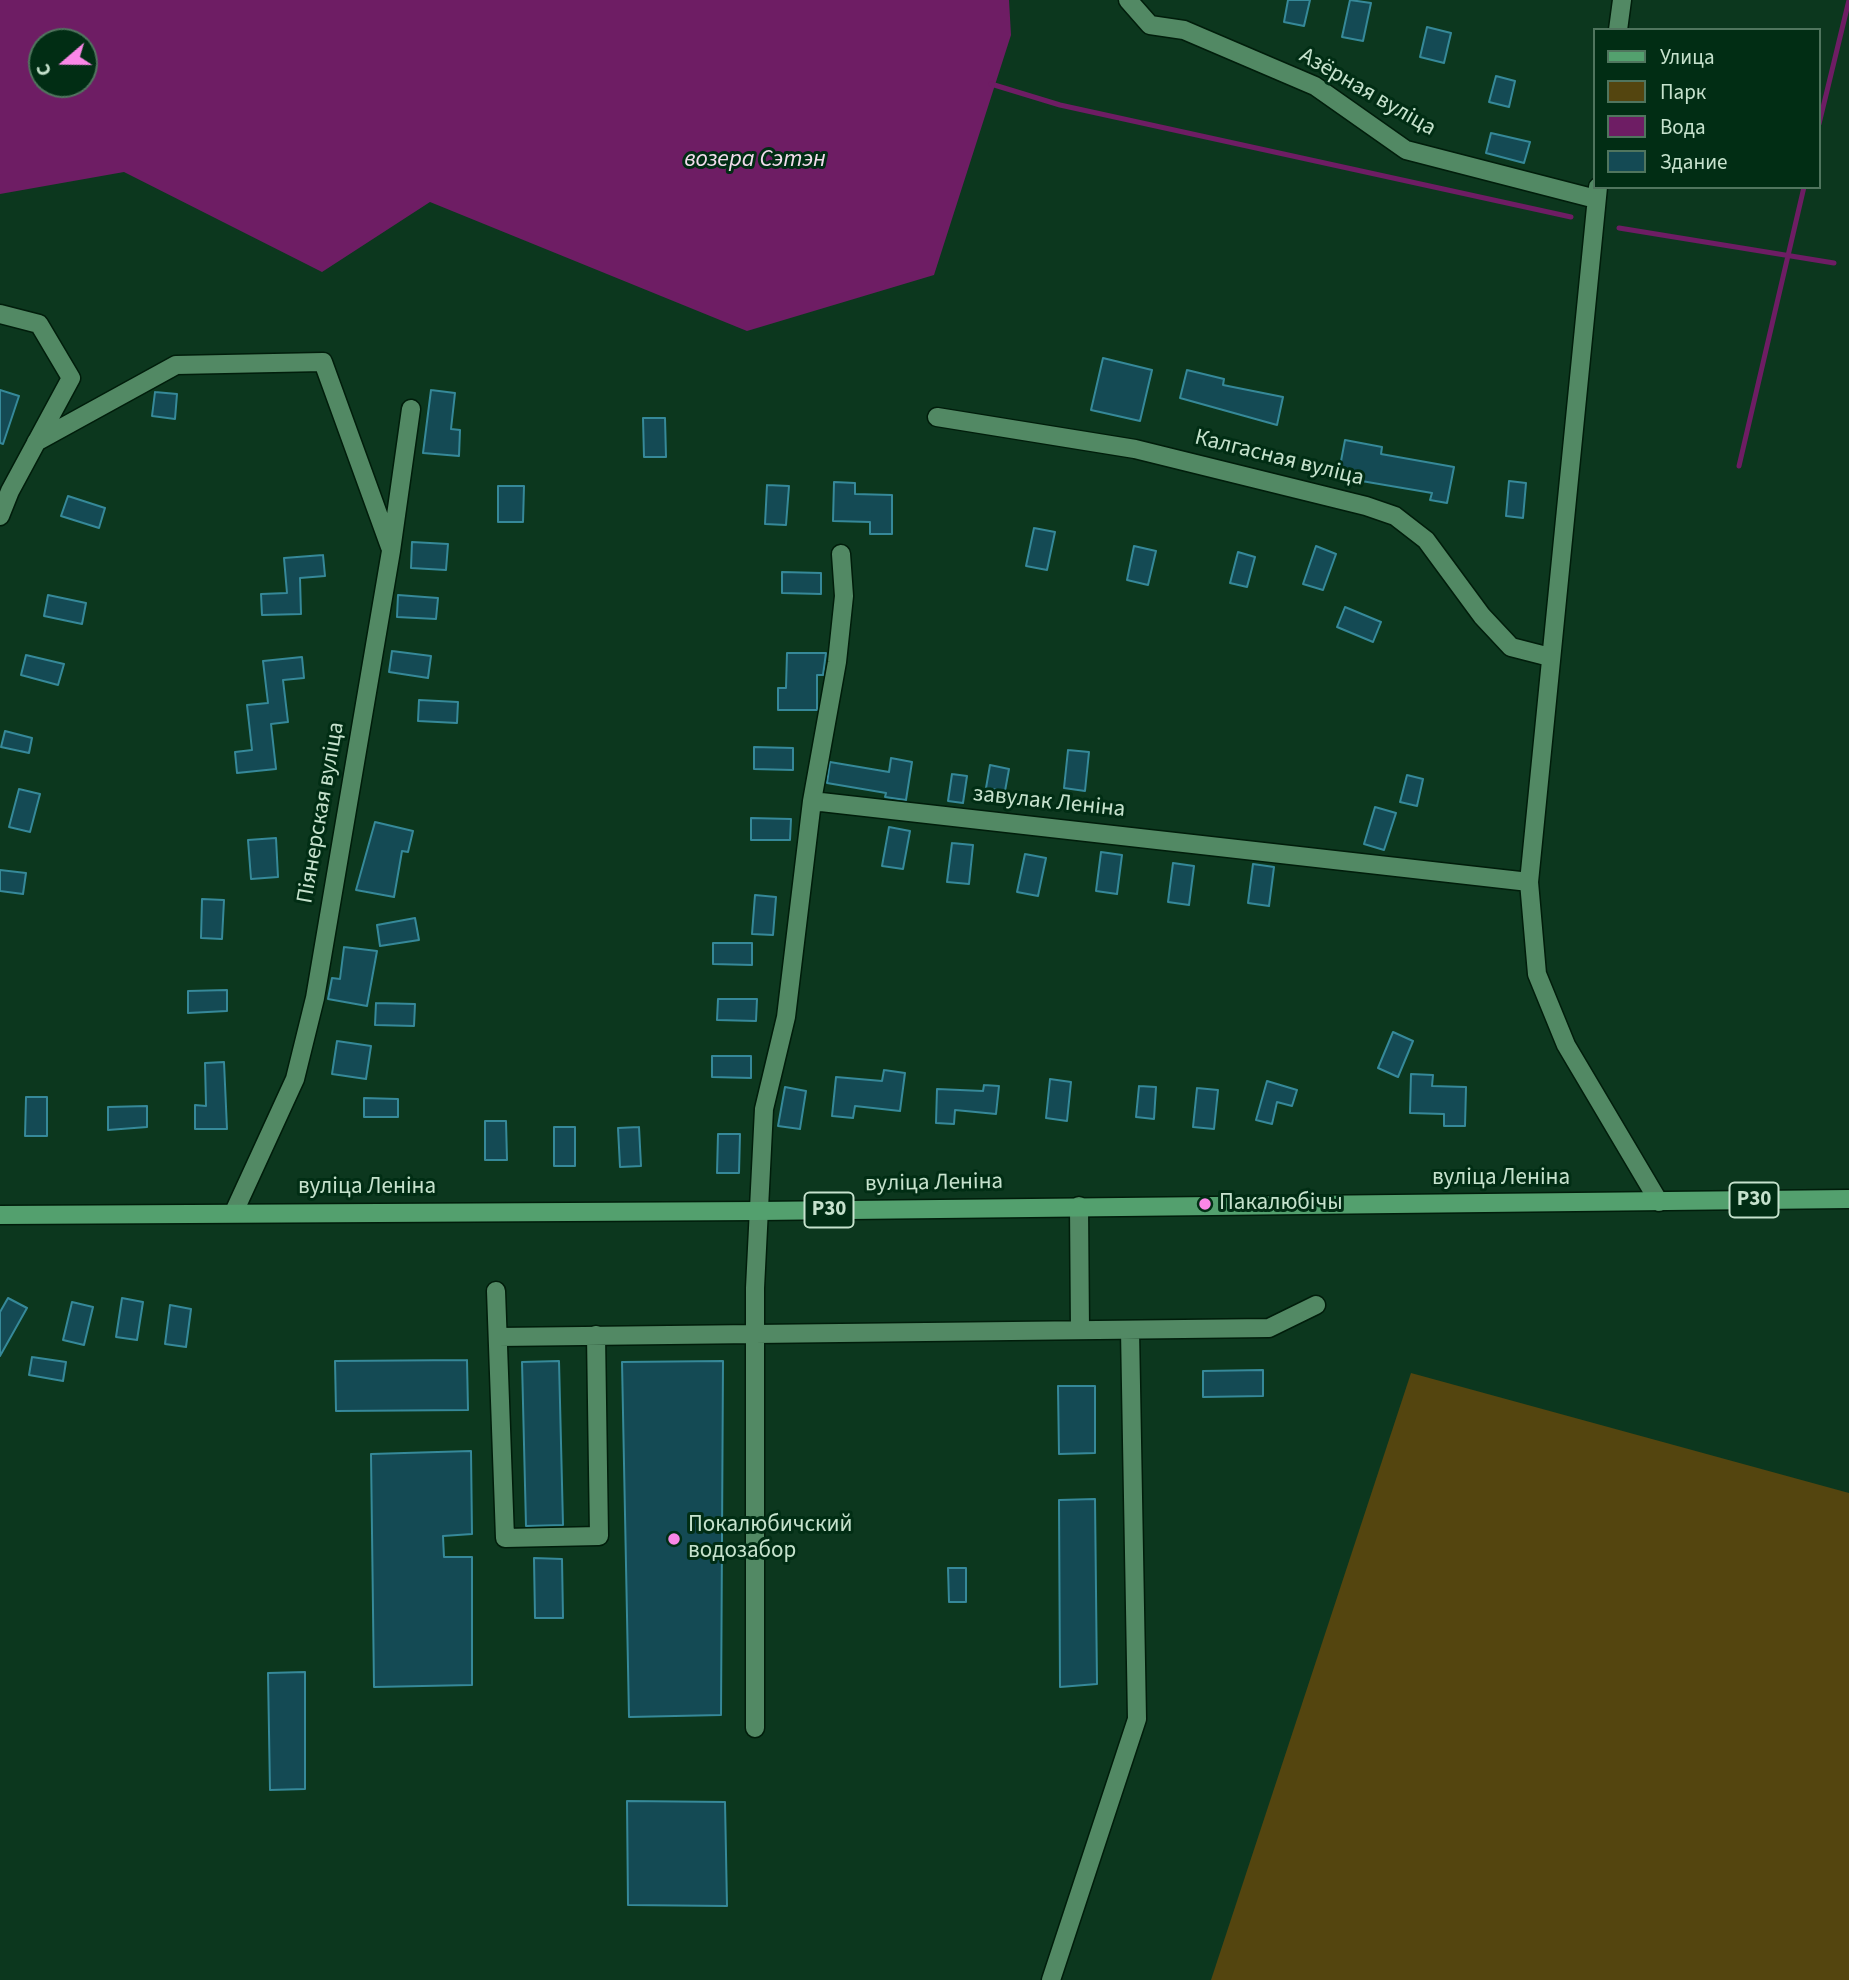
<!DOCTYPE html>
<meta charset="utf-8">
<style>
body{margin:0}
#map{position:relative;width:1849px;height:1980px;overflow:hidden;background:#0c371e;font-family:"Source Sans 3",sans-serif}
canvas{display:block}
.legend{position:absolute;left:1593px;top:28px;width:228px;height:161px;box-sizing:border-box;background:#012d14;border:2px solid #50755e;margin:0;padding:9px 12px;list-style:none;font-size:21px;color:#c6e2cd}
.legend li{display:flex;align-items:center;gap:14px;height:35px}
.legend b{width:35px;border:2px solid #50755e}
.north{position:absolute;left:28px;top:28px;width:70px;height:70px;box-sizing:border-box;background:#012d14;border:2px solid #50755e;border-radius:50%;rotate:250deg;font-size:19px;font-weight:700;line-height:28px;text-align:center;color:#c6e2cd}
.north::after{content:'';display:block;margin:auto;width:24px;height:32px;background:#fa87e7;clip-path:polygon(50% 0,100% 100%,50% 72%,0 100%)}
</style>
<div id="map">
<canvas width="1849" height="1980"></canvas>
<ul class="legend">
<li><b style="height:9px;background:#53a06e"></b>Улица</li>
<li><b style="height:19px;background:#54450f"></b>Парк</li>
<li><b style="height:19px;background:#6e1d64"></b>Вода</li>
<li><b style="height:19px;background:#144a54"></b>Здание</li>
</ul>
<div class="north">С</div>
</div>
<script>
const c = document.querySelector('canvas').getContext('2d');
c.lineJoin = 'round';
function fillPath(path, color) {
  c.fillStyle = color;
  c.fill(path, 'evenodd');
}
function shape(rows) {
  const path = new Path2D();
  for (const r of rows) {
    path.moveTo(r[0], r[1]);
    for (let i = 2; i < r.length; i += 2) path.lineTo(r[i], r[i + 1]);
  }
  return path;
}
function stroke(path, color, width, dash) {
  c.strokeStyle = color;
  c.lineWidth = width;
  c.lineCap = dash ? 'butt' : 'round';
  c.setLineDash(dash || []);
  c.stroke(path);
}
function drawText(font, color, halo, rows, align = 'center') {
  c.font = font + ' "Source Sans 3",sans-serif';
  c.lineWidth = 6;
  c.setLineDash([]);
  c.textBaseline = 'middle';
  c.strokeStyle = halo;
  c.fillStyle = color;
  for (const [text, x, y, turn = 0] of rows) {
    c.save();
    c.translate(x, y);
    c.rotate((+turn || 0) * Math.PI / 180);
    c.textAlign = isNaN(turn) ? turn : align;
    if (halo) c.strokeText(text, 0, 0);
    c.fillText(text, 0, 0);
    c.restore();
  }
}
fillPath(shape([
 [1411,1373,1849,1493,1849,1980,1211,1980]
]), '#54450f');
fillPath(shape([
 [0,0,1009,0,1011,35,934,275,747,331,430,202,322,272,124,172,0,194],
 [42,42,84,42,84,84,42,84]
]), '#6e1d64');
stroke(shape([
 [991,84,1060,105,1571,217],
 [1819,124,1849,0],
 [1619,228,1834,263],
 [1739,466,1804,187]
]), '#6e1d64', 5);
const building = shape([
 [1288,0,1310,0,1304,26,1284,22,1288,0],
 [1350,0,1371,3,1363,41,1342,37,1350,0],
 [1427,27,1451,33,1444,63,1420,57,1427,27],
 [1496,76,1515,81,1509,107,1489,102,1496,76],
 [1491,133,1530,142,1524,163,1486,153,1491,133],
 [1103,358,1152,370,1140,421,1091,410,1103,358],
 [1187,370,1224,379,1223,385,1283,397,1277,425,1180,398,1187,370],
 [0,390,19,396,3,444,0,443,0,390],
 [431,390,455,393,451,429,460,430,459,456,423,453,431,390],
 [155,392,177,394,175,419,152,416,155,392],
 [643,418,665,418,666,457,644,457,643,418],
 [1345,440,1382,447,1381,454,1454,467,1447,503,1430,500,1432,493,1338,477,1345,440],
 [1509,481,1526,483,1523,518,1506,516,1509,481],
 [834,482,855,483,855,494,892,495,892,534,870,534,870,522,833,521,834,482],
 [767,485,789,486,786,525,765,524,767,485],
 [498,486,524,486,523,522,498,522,498,486],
 [68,496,105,508,99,528,61,516,68,496],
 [1034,528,1055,532,1047,570,1026,566,1034,528],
 [412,542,448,544,446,570,411,568,412,542],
 [1134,546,1156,551,1148,585,1127,580,1134,546],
 [1316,546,1336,554,1323,590,1303,584,1316,546],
 [1238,552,1255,557,1247,587,1230,583,1238,552],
 [323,555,325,576,300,578,301,614,262,615,261,594,287,593,284,558,323,555],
 [782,572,821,573,821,594,782,593,782,572],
 [48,595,86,603,82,624,44,616,48,595],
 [398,595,438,598,436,619,397,617,398,595],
 [1345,607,1381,622,1373,642,1337,627,1345,607],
 [392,651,431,656,428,678,389,672,392,651],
 [787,653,826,653,823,675,817,675,817,710,778,710,778,688,786,688,787,653],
 [26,655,64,664,58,685,21,675,26,655],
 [302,657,304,678,283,680,288,722,271,724,276,769,237,773,235,752,252,750,247,705,268,703,263,661,302,657],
 [419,700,458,702,457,723,418,721,419,700],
 [5,731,32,738,29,753,1,747,5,731],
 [754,747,793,748,793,770,754,769,754,747],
 [1068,750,1089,752,1085,791,1064,788,1068,750],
 [891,758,912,762,906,800,885,797,886,793,827,783,830,762,889,772,891,758],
 [990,765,1009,769,1005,791,986,788,990,765],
 [952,774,967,776,963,803,948,801,952,774],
 [1407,775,1423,779,1417,806,1400,802,1407,775],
 [19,789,40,794,30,832,9,827,19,789],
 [1375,807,1396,813,1384,850,1364,844,1375,807],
 [751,818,791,819,790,840,751,840,751,818],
 [375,822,413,831,408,852,402,851,394,897,356,890,375,822],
 [889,827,910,831,903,869,882,866,889,827],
 [276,838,278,877,251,879,248,840,276,838],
 [952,843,973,845,969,884,947,882,952,843],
 [1101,852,1122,855,1117,894,1096,891,1101,852],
 [1025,854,1046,858,1038,896,1017,892,1025,854],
 [1173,863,1194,866,1189,905,1168,902,1173,863],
 [1253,864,1274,867,1269,906,1248,903,1253,864],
 [0,870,26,873,23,894,0,891,0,870],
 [755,895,776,897,773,935,752,934,755,895],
 [202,899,224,900,222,939,201,938,202,899],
 [415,918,419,940,380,946,377,925,415,918],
 [713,943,752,943,752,965,713,964,713,943],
 [344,947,377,951,367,1006,328,999,332,978,340,979,344,947],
 [227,990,227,1011,188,1013,188,991,227,990],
 [718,999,757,999,756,1021,717,1020,718,999],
 [376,1003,415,1004,414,1026,375,1025,376,1003],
 [1393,1032,1413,1041,1398,1077,1378,1068,1393,1032],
 [337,1041,371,1046,366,1079,332,1074,337,1041],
 [712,1056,751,1056,751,1078,712,1077,712,1056],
 [224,1062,227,1129,195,1129,195,1105,206,1106,205,1063,224,1062],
 [884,1070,905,1073,900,1111,855,1106,853,1118,832,1116,836,1077,882,1081,884,1070],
 [1411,1074,1433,1075,1432,1086,1466,1087,1465,1126,1444,1126,1444,1114,1410,1113,1411,1074],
 [1050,1079,1071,1082,1067,1121,1046,1118,1050,1079],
 [1267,1081,1297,1090,1292,1106,1277,1102,1272,1124,1256,1120,1267,1081],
 [984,1085,999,1086,996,1114,955,1110,954,1124,936,1123,937,1089,983,1091,984,1085],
 [1139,1086,1156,1087,1154,1119,1136,1117,1139,1086],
 [785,1087,806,1091,800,1129,778,1126,785,1087],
 [1197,1088,1218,1090,1214,1129,1193,1127,1197,1088],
 [26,1097,47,1097,47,1136,25,1136,26,1097],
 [364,1098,398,1099,398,1117,364,1117,364,1098],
 [147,1106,147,1127,108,1130,108,1107,147,1106],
 [485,1121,506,1121,507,1160,485,1160,485,1121],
 [554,1127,575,1127,575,1166,554,1166,554,1127],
 [639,1127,641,1166,620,1167,618,1128,639,1127],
 [718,1134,740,1134,739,1173,717,1173,718,1134],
 [8,1298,27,1308,0,1356,0,1312,8,1298],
 [122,1298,143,1302,137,1340,116,1337,122,1298],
 [72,1302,93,1307,84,1345,63,1340,72,1302],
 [170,1305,191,1309,186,1347,165,1344,170,1305],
 [32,1357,66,1362,63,1381,29,1375,32,1357],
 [467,1360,468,1410,336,1411,335,1361,467,1360],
 [559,1361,563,1525,526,1526,522,1362,559,1361],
 [723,1361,721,1715,629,1717,622,1362,723,1361],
 [1263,1370,1263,1396,1203,1397,1203,1371,1263,1370],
 [1058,1386,1095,1386,1095,1453,1059,1454,1058,1386],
 [471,1451,472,1534,443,1536,444,1557,472,1557,472,1685,374,1687,371,1454,471,1451],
 [1095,1499,1097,1684,1060,1687,1059,1500,1095,1499],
 [534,1558,562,1559,563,1618,535,1618,534,1558],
 [948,1568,966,1568,966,1602,949,1602,948,1568],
 [305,1672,305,1789,270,1790,268,1673,305,1672],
 [627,1801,725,1802,727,1906,628,1905,627,1801]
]);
fillPath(building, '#144a54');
stroke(building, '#368999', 2);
const minor = shape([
 [1128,0,1150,25,1184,30,1315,86,1406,150,1596,199],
 [1618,30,1622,0],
 [1598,187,1529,882,1537,974,1566,1045,1659,1202],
 [0,314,39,324,71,378,10,491,0,516],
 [937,417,1135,449,1366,506,1395,516,1426,540,1482,616,1511,647,1550,657],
 [36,442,176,365,323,362,390,547],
 [812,801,1529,882],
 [1079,1206,1080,1330],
 [234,1212,295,1079,315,998,391,551,411,409],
 [496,1291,505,1538,599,1536,596,1335],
 [498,1337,1269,1328,1316,1305],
 [755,1728,755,1288,764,1109,786,1017,812,801,837,662,844,596,841,554],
 [1051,1980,1137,1719,1130,1330]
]);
const major = shape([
 [0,1215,758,1211,1849,1199]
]);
stroke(minor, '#011d0b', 21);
stroke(major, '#011d0b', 21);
stroke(minor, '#528964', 18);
stroke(major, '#53a06e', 18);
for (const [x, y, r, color] of [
 [1205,1204,7,"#fa87e7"],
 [674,1539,7,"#fa87e7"]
]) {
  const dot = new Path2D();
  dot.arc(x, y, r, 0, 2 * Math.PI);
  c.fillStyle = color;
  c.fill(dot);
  stroke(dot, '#012d14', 2.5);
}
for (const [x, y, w] of [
 [1754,1200,49],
 [829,1210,49]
]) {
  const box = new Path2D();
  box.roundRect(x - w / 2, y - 17.5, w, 35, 5);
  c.fillStyle = '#012d14';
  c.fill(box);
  stroke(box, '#c6e2cd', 2);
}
drawText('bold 21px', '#c6e2cd', null, [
 ["Р30",1754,1200],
 ["Р30",829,1210]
]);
drawText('23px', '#c6e2cd', '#012d14', [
 ["Азёрная вуліца",1367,93,30],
 ["Калгасная вуліца",1279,459,14],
 ["завулак Леніна",1049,803,6],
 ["Піянерская вуліца",322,813,-80],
 ["вуліца Леніна",1501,1179],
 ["вуліца Леніна",934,1184,-1],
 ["вуліца Леніна",367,1188]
]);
drawText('23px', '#c6e2cd', '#012d14', [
 ["Пакалюбічы",1219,1204],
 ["Покалюбичский",688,1526],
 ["водозабор",688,1552]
], 'left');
drawText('italic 24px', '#f3dced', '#012d14', [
 ["возера Сэтэн",755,161]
]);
</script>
